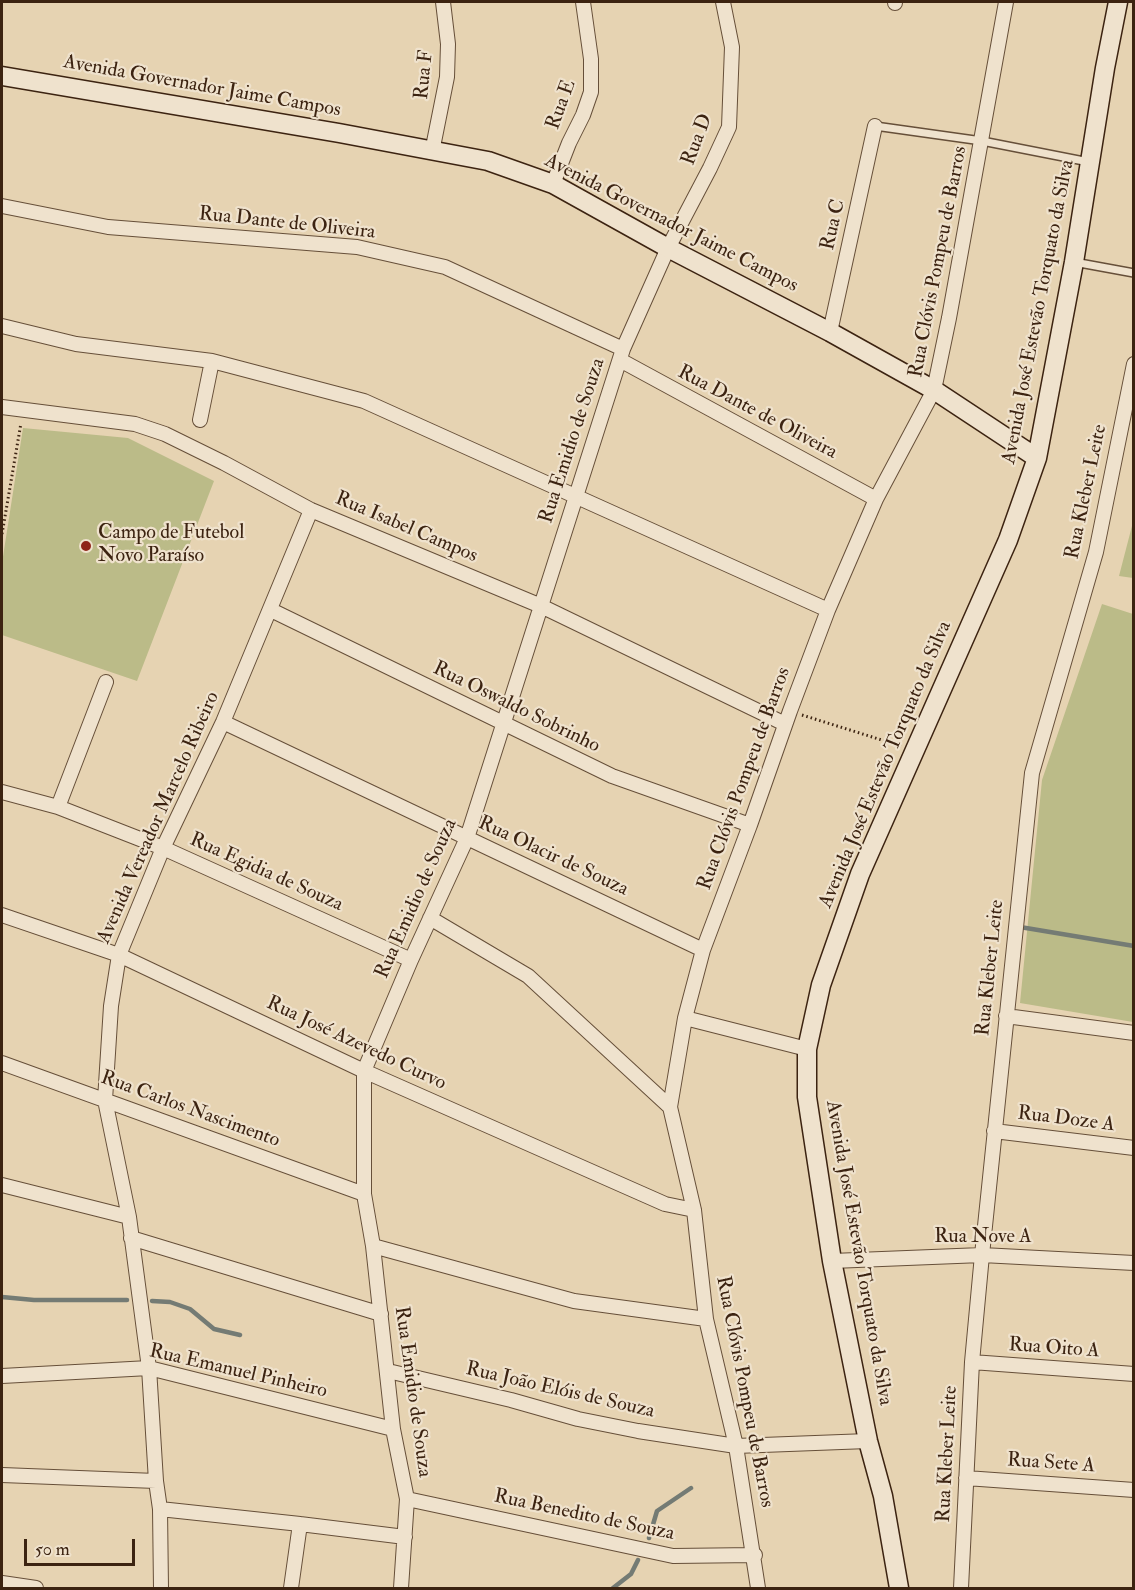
<!DOCTYPE html>
<meta charset="utf-8">
<style>
body{margin:0}
#map{position:relative;width:1135px;height:1590px;overflow:hidden;background:#e6d3b2;font-family:"IM FELL Double Pica",serif}
canvas{display:block}
.frame{position:absolute;inset:0;border:3px solid #3c2311;pointer-events:none}
.scale{position:absolute;left:24px;top:1539px;width:111px;height:27px;box-sizing:border-box;border:3px solid #3c2311;border-top:0;padding-left:8px;font-size:18px;line-height:21px;white-space:nowrap;color:#3c2311;-webkit-text-stroke:4px #efe2cd;paint-order:stroke}
</style>
<div id="map">
<canvas width="1135" height="1590"></canvas>
<div class="frame"></div>
<div class="scale">50 m</div>
</div>
<script>
const c = document.querySelector('canvas').getContext('2d');
c.lineJoin = 'round';
function fillPath(path, color) {
  c.fillStyle = color;
  c.fill(path, 'evenodd');
}
function shape(rows) {
  const path = new Path2D();
  for (const r of rows) {
    path.moveTo(r[0], r[1]);
    for (let i = 2; i < r.length; i += 2) path.lineTo(r[i], r[i + 1]);
  }
  return path;
}
function stroke(path, color, width, dash) {
  c.strokeStyle = color;
  c.lineWidth = width;
  c.lineCap = dash ? 'butt' : 'round';
  c.setLineDash(dash || []);
  c.stroke(path);
}
function drawText(font, color, halo, rows, align = 'center') {
  c.font = font + ' "IM FELL Double Pica",serif';
  c.lineWidth = 4.5;
  c.setLineDash([]);
  c.textBaseline = 'middle';
  c.strokeStyle = halo;
  c.fillStyle = color;
  for (const [text, x, y, turn = 0] of rows) {
    c.save();
    c.translate(x, y);
    c.rotate((+turn || 0) * Math.PI / 180);
    c.textAlign = isNaN(turn) ? turn : align;
    if (halo) c.strokeText(text, 0, 0);
    c.fillText(text, 0, 0);
    c.restore();
  }
}
fillPath(shape([
 [23,428,128,438,214,481,137,681,2,635,2,563],
 [1133,522,1133,578,1119,576],
 [1102,604,1133,614,1133,1022,1020,1003,1042,780]
]), '#bb8');
stroke(shape([
 [1020,927,1134,946],
 [2,1297,34,1300,127,1300],
 [152,1301,170,1302,190,1309,214,1329,240,1335],
 [649,1538,657,1511,691,1488],
 [613,1588,631,1574,638,1560]
]), '#747b74', 4.5);
const lane = shape([
 [875,126,982,141,1089,162],
 [1074,262,1134,273]
]);
const street = shape([
 [895,3,895,2],
 [432,152,447,77,448,44,443,2],
 [553,184,569,143,583,115,591,92,591,59,583,2],
 [2,206,108,227,357,247,445,267,623,349],
 [2,326,76,344,212,361,364,401,828,610],
 [830,332,875,126],
 [620,360,876,499],
 [2,407,135,424,165,434,224,463,311,510,541,606,785,724],
 [200,420,212,361],
 [271,610,612,776,750,825],
 [223,722,703,950],
 [2,792,58,807,163,848,411,960],
 [58,807,106,682],
 [2,915,119,955,364,1071,665,1204,694,1210],
 [430,918,528,976,670,1107],
 [1006,1016,1134,1033],
 [685,1018,807,1049],
 [2,1063,364,1194],
 [994,1131,1134,1148],
 [2,1185,129,1217],
 [131,1238,381,1314],
 [373,1246,574,1301,706,1319],
 [832,1261,982,1255,1134,1263],
 [972,1362,1134,1374],
 [388,1371,511,1400,578,1419,638,1431,736,1446,868,1441],
 [2,1376,149,1368,393,1429],
 [2,1475,156,1481],
 [966,1478,1134,1490],
 [407,1499,673,1556,755,1555],
 [160,1509,300,1524,405,1537],
 [2,1583,36,1588],
 [161,1588,160,1509,156,1481,149,1368,129,1217,105,1100,111,1006,119,955,163,848,223,722,311,510],
 [291,1588,300,1524],
 [401,1588,407,1499,393,1429,373,1246,364,1194,364,1071,411,960,467,838,623,349,668,248,710,168,729,127,732,47,723,2],
 [758,1588,736,1446,706,1319,694,1210,670,1107,685,1018,703,950,750,825,790,711,828,610,876,499,934,390,949,318,1006,2],
 [961,1588,972,1362,982,1255,1032,773,1096,552,1134,364]
]);
const secondary = shape([
 [2,76,339,133,488,161,553,184,668,248,830,332,934,390,1037,458],
 [899,1588,883,1496,868,1441,832,1261,807,1097,807,1049,821,985,860,874,1008,540,1037,458,1074,262,1105,68,1118,2]
]);
stroke(lane, '#664f39', 10);
stroke(street, '#664f39', 16);
stroke(secondary, '#3c2311', 21);
stroke(shape([
 [2,534,21,423],
 [802,715,901,746]
]), '#3c2311', 3, [1.5, 3]);
stroke(lane, '#efe2cd', 7);
stroke(street, '#efe2cd', 14);
stroke(secondary, '#efe2cd', 18);
for (const [x, y, r, color] of [
 [86,546,6,"#8f2418"]
]) {
  const dot = new Path2D();
  dot.arc(x, y, r, 0, 2 * Math.PI);
  c.fillStyle = color;
  c.fill(dot);
  stroke(dot, '#efe2cd', 2);
}
drawText('20px', '#3c2311', '#efe2cd', [
 ["Rua F",425,75,-84],
 ["Avenida Governador Jaime Campos",202,87,10],
 ["Rua E",562,105,-70],
 ["Rua D",698,140,-69],
 ["Rua Dante de Oliveira",287,224,6],
 ["Avenida Governador Jaime Campos",671,224,27],
 ["Rua C",834,225,-77],
 ["Rua Clóvis Pompeu de Barros",939,262,-79],
 ["Avenida José Estevão Torquato da Silva",1039,312,-79],
 ["Rua Dante de Oliveira",757,413,28],
 ["Rua Emidio de Souza",573,441,-72],
 ["Rua Kleber Leite",1087,492,-78],
 ["Rua Isabel Campos",406,528,23],
 ["Rua Oswaldo Sobrinho",516,708,26],
 ["Avenida José Estevão Torquato da Silva",886,765,-67],
 ["Rua Clóvis Pompeu de Barros",745,779,-70],
 ["Avenida Vereador Marcelo Ribeiro",159,818,-66],
 ["Rua Olacir de Souza",553,857,25],
 ["Rua Egidia de Souza",266,873,24],
 ["Rua Emidio de Souza",417,899,-66],
 ["Rua Kleber Leite",991,968,-84],
 ["Rua José Azevedo Curvo",356,1044,25],
 ["Rua Carlos Nascimento",190,1110,20],
 ["Rua Doze A",1066,1120,7],
 ["Rua Nove A",983,1238],
 ["Avenida José Estevão Torquato da Silva",858,1253,80],
 ["Rua Oito A",1054,1349,4],
 ["Rua Emanuel Pinheiro",238,1372,13],
 ["Rua João Elóis de Souza",560,1391,13],
 ["Rua Emidio de Souza",412,1392,82],
 ["Rua Clóvis Pompeu de Barros",744,1392,79],
 ["Rua Kleber Leite",948,1454,-87],
 ["Rua Sete A",1051,1464,4],
 ["Rua Benedito de Souza",584,1516,12]
]);
drawText('20px', '#3c2311', '#efe2cd', [
 ["Campo de Futebol",98,534],
 ["Novo Paraíso",98,557]
], 'left');
</script>
